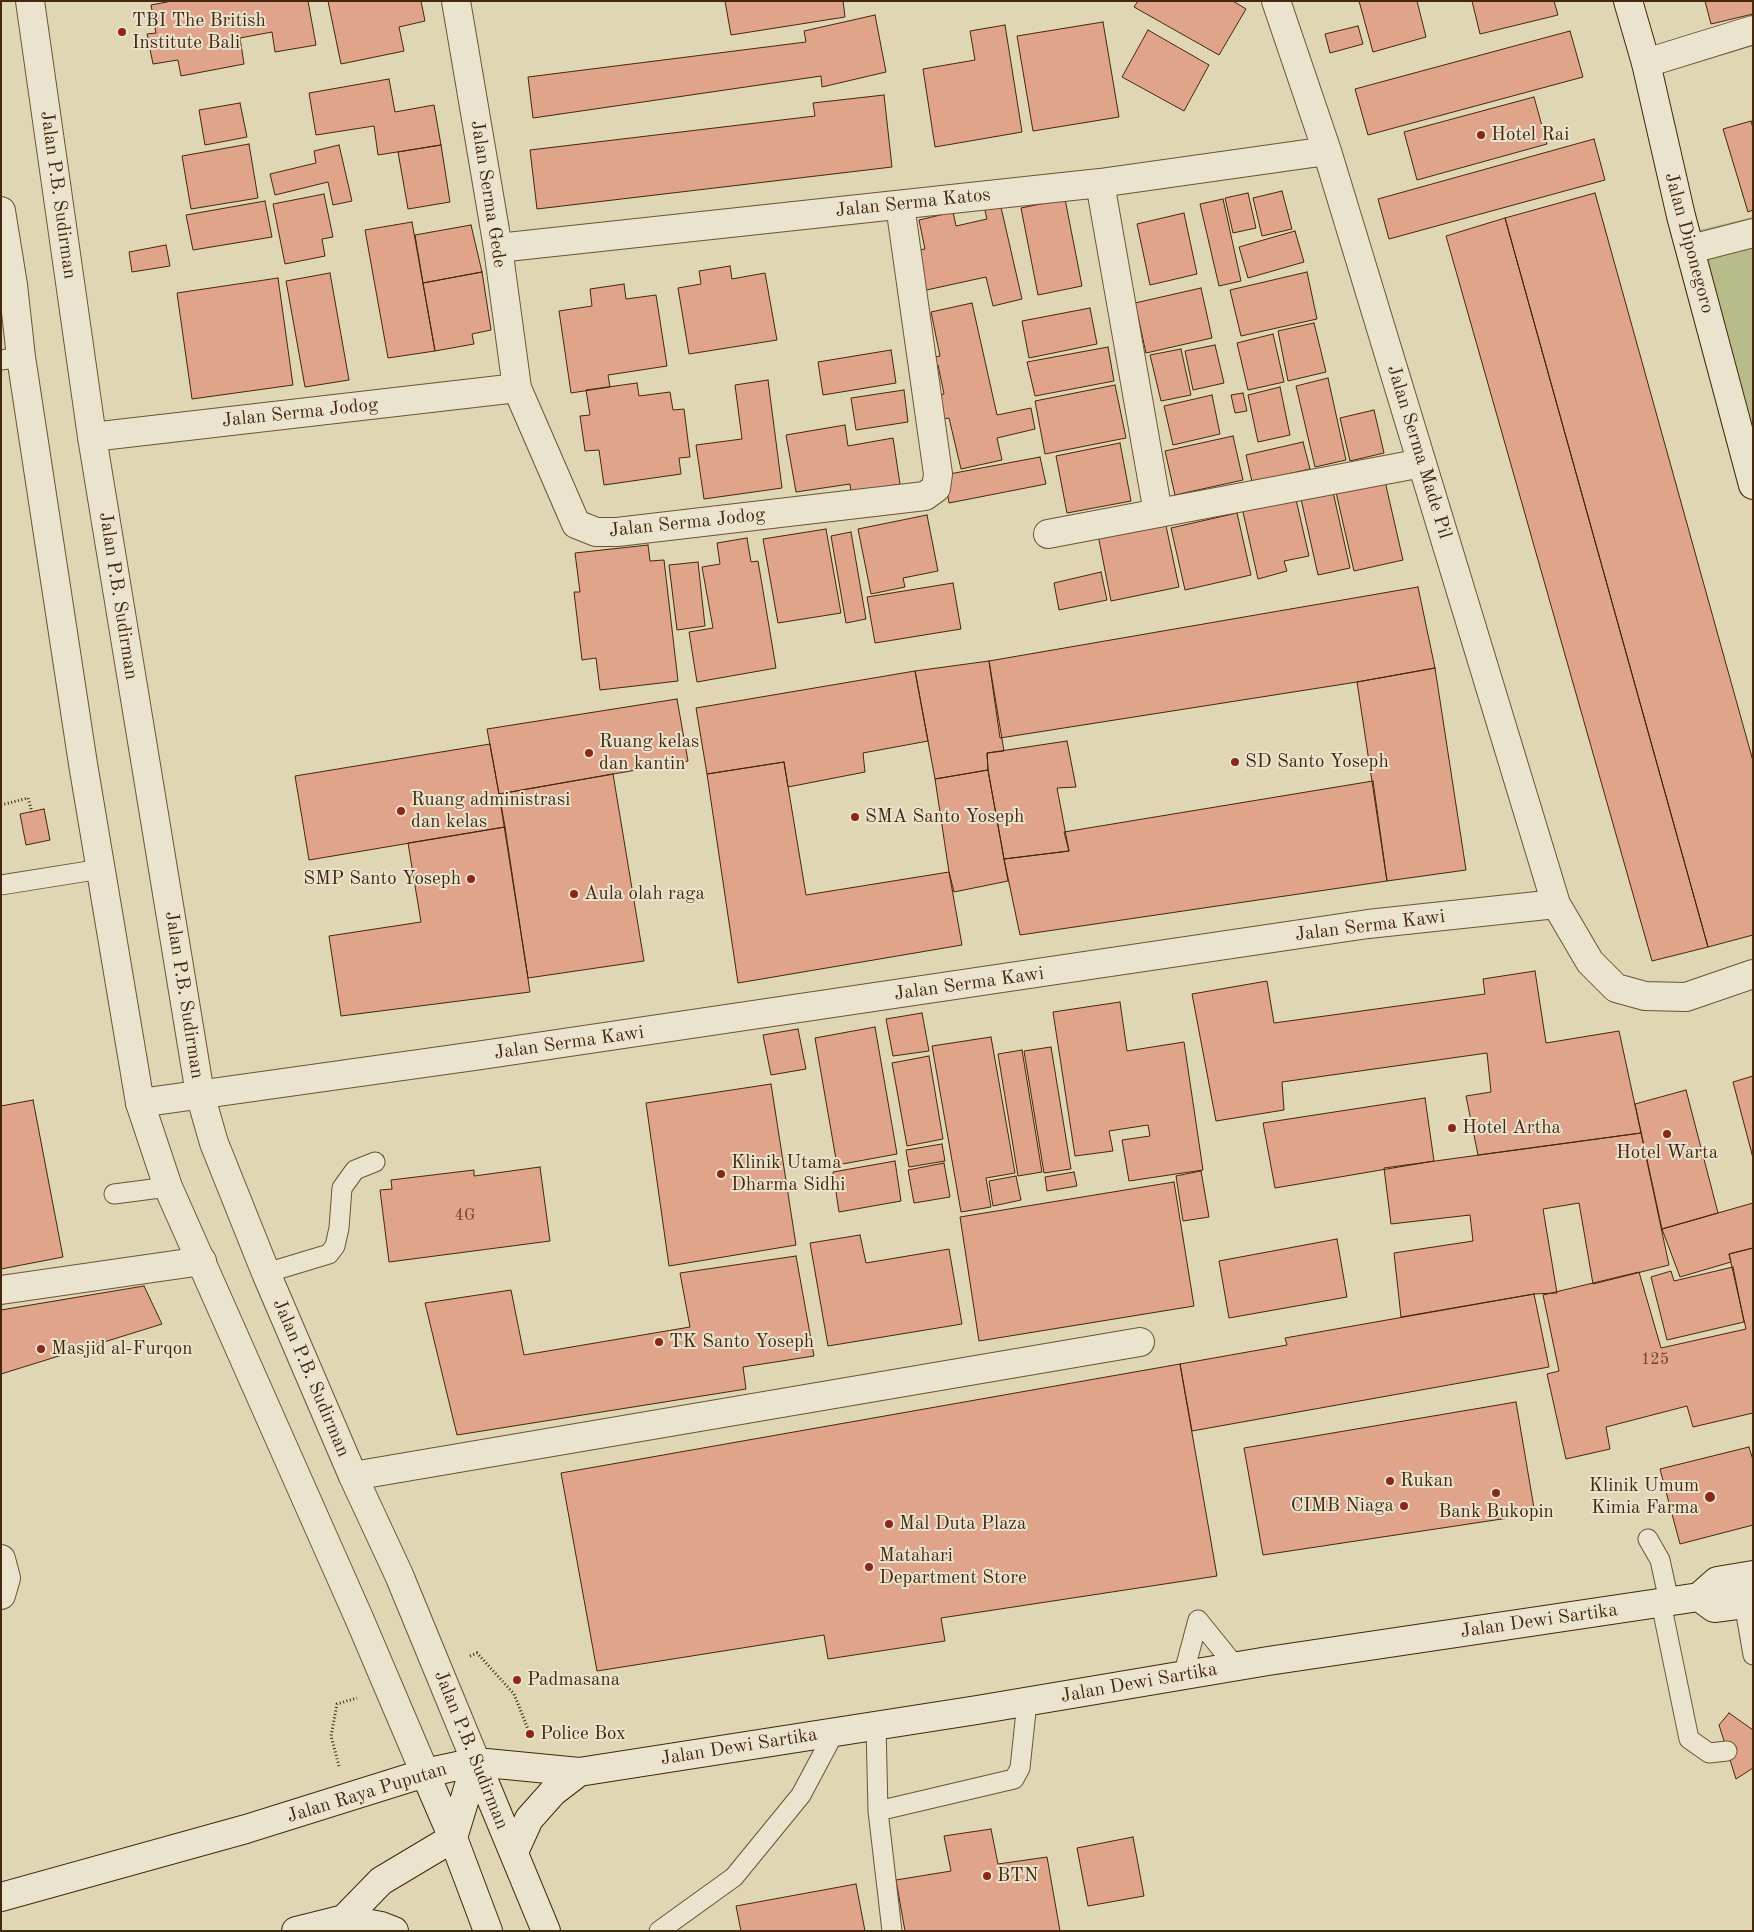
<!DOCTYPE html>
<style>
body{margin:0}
#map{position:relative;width:1754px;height:1932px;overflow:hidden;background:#dfd6b4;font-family:"Old Standard TT",serif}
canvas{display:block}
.frame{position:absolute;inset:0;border:2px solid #44270c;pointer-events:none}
</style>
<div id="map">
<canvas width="1754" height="1932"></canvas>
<div class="frame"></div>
</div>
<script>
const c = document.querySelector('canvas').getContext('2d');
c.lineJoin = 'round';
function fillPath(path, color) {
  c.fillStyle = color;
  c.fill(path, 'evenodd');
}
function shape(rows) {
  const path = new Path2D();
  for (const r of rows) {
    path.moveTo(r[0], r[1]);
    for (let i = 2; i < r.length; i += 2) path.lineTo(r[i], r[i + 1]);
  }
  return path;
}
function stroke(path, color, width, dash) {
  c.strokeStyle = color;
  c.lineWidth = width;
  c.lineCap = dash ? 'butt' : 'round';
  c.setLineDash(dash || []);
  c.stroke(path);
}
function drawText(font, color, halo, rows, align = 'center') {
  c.font = font + ' "Old Standard TT",serif';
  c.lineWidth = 4;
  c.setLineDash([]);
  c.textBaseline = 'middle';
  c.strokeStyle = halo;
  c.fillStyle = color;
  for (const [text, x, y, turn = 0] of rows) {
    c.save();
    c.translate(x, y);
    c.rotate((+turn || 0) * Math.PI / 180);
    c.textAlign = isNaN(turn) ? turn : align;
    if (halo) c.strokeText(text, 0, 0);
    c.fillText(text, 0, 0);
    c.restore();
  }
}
fillPath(shape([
 [1753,217,1753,457,1686,233]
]), '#b7bc89');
const building = shape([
 [172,1,308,1,316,45,275,52,272,32,240,38,244,64,181,76,178,60,153,64,147,34,156,33,151,5,172,1],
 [328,1,421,1,425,21,399,27,404,51,341,64,328,1],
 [725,1,843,1,845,17,731,35,725,1],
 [1138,1,1233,1,1246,9,1219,55,1134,7,1138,1],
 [1359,1,1417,1,1426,37,1373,52,1359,1],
 [1472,1,1554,1,1558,15,1480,34,1472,1],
 [1705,1,1753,1,1753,14,1711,24,1705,1],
 [875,15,886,72,822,87,821,76,533,118,528,77,806,42,804,31,875,15],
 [1103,22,1119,117,1033,131,1017,36,1103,22],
 [1005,25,1022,132,935,147,923,69,975,60,970,31,1005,25],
 [1358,26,1363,44,1330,53,1325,34,1358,26],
 [1148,30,1209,65,1184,111,1122,77,1148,30],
 [1570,31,1583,77,1368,135,1355,89,1570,31],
 [389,79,395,112,434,105,441,145,378,155,374,126,316,135,309,93,389,79],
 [884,95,892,167,537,209,530,150,815,116,813,103,884,95],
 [1534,97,1547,144,1417,180,1404,132,1534,97],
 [240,103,247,137,205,145,199,110,240,103],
 [1751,121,1753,128,1753,210,1748,212,1723,129,1751,121],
 [1594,139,1605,180,1389,239,1378,199,1594,139],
 [249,144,258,198,191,209,182,156,249,144],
 [339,145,352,201,333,205,328,182,275,195,270,174,316,163,314,151,339,145],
 [441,145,450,202,408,209,398,152,441,145],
 [1282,191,1292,229,1262,236,1253,198,1282,191],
 [1248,193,1256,228,1233,233,1225,198,1248,193],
 [1595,193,1753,761,1753,935,1708,947,1505,218,1595,193],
 [324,194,333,237,322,239,325,256,285,264,273,204,324,194],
 [1065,199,1082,286,1038,295,1021,208,1065,199],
 [1223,199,1241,281,1219,286,1200,204,1223,199],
 [265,201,272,237,193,250,186,215,265,201],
 [1000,203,1022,299,993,306,986,277,922,291,913,251,925,249,919,220,953,212,956,226,987,219,984,207,1000,203],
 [1184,213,1197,274,1150,285,1137,224,1184,213],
 [1505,218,1708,947,1652,961,1446,236,1505,218],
 [412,222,435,351,388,358,365,230,412,222],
 [471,225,482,272,423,283,415,235,471,225],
 [1295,231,1304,262,1248,278,1239,247,1295,231],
 [166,245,170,266,132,272,129,252,166,245],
 [730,266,732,279,765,273,777,340,689,354,678,288,701,284,699,271,730,266],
 [482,272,491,330,472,334,474,344,435,351,423,283,482,272],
 [1307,272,1317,319,1241,336,1230,290,1307,272],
 [330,273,349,380,305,387,286,281,330,273],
 [278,278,293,385,192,399,177,293,278,278],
 [624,284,626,299,656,295,667,366,608,375,610,387,571,393,559,311,592,306,590,289,624,284],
 [1201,288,1212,338,1146,353,1135,303,1201,288],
 [972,303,997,415,1031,408,1035,429,997,438,1002,460,961,469,949,418,934,421,928,397,944,394,938,365,925,369,923,359,940,356,931,312,972,303],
 [1090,308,1097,344,1029,358,1022,321,1090,308],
 [1314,323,1326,372,1288,381,1278,331,1314,323],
 [1273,334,1284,382,1248,390,1237,343,1273,334],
 [1215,345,1224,383,1193,390,1185,351,1215,345],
 [1108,347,1114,381,1035,396,1027,362,1108,347],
 [1181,349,1191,395,1161,401,1150,355,1181,349],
 [891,350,896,383,823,395,818,362,891,350],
 [1328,378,1346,460,1315,467,1296,386,1328,378],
 [768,380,782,488,704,499,696,445,742,439,735,385,768,380],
 [637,383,639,396,670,392,673,410,684,409,690,457,679,458,681,474,604,485,599,450,585,451,580,416,590,415,586,390,637,383],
 [1115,385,1126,438,1045,454,1035,401,1115,385],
 [1280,387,1290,435,1258,442,1248,395,1280,387],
 [904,390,908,422,856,430,851,398,904,390],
 [1243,393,1247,411,1235,413,1231,395,1243,393],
 [1212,395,1220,434,1173,445,1164,406,1212,395],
 [1374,410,1384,453,1350,461,1340,418,1374,410],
 [845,425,848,446,893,438,900,484,851,493,850,484,796,492,786,435,845,425],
 [1233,436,1243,480,1175,495,1165,451,1233,436],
 [1303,442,1310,469,1252,482,1246,455,1303,442],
 [1120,443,1131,501,1067,513,1056,456,1120,443],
 [1040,457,1046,484,949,503,944,475,1040,457],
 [1384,477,1403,560,1354,571,1335,488,1384,477],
 [1331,483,1350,568,1318,575,1299,490,1331,483],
 [1294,491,1309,556,1284,561,1287,571,1258,579,1241,503,1294,491],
 [1237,513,1251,575,1185,590,1171,528,1237,513],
 [927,515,938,571,903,578,905,587,871,594,858,529,927,515],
 [1165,521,1179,587,1111,601,1098,535,1165,521],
 [826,529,841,613,778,623,763,539,826,529],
 [851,532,866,619,846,623,831,536,851,532],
 [747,538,751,562,758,561,776,668,697,682,689,632,713,628,702,567,720,564,717,543,747,538],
 [648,545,650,561,664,560,678,681,600,690,596,658,582,660,574,592,580,592,575,553,648,545],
 [698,562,705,626,677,630,669,565,698,562],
 [1101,572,1107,600,1059,610,1054,583,1101,572],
 [953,583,961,629,875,643,867,597,953,583],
 [1418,587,1435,668,1357,682,1000,738,989,661,1418,587],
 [989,661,1004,751,987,753,988,770,935,779,915,671,989,661],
 [1435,668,1466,870,1387,881,1357,682,1435,668],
 [915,671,928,741,863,753,865,772,788,787,784,762,707,774,696,708,915,671],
 [677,699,688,761,499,794,487,729,677,699],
 [1067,741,1076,787,1057,788,1069,851,1004,859,988,770,987,753,1067,741],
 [490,744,505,827,309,860,295,776,490,744],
 [784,762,806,895,949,872,962,945,738,983,707,774,784,762],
 [988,770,1008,881,954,892,949,872,935,779,988,770],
 [613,774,644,961,528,978,499,794,613,774],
 [1373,781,1387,881,1020,935,1004,859,1069,851,1064,832,1373,781],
 [44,809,50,840,26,845,20,814,44,809],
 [505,827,530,992,341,1016,329,936,421,922,408,843,505,827],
 [1535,971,1546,1043,1619,1031,1641,1133,1478,1155,1466,1096,1491,1092,1487,1053,1282,1082,1284,1110,1216,1121,1192,994,1267,981,1274,1023,1485,994,1483,979,1535,971],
 [1120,1002,1127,1051,1184,1042,1203,1170,1129,1181,1122,1140,1150,1136,1148,1125,1109,1131,1113,1151,1075,1156,1053,1012,1120,1002],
 [922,1013,929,1051,893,1056,886,1019,922,1013],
 [875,1027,897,1154,837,1165,815,1038,875,1027],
 [798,1029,806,1069,771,1075,763,1035,798,1029],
 [991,1037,1015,1173,986,1178,991,1207,961,1212,932,1046,991,1037],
 [1051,1047,1071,1169,1044,1173,1024,1051,1051,1047],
 [1022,1050,1042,1172,1018,1176,998,1054,1022,1050],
 [929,1056,943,1139,907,1146,892,1063,929,1056],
 [1753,1076,1753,1158,1733,1082,1753,1076],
 [771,1084,796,1245,669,1266,646,1103,771,1084],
 [1686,1090,1718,1213,1662,1229,1635,1104,1686,1090],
 [1425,1098,1434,1161,1275,1188,1263,1123,1425,1098],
 [33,1100,63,1257,1,1269,1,1106,33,1100],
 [1641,1133,1669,1265,1593,1284,1579,1203,1543,1209,1557,1293,1534,1294,1401,1317,1394,1253,1473,1241,1470,1215,1391,1224,1384,1168,1641,1133],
 [942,1144,945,1161,909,1167,906,1150,942,1144],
 [895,1161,901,1201,839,1212,833,1172,895,1161],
 [944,1163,950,1197,914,1203,908,1170,944,1163],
 [540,1167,550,1241,389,1262,380,1190,392,1189,391,1180,474,1170,474,1176,540,1167],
 [1201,1171,1209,1217,1183,1221,1176,1176,1201,1171],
 [1074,1172,1077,1186,1047,1191,1045,1177,1074,1172],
 [1016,1176,1021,1200,993,1206,989,1181,1016,1176],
 [1174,1182,1194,1306,979,1341,960,1217,1174,1182],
 [1753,1203,1753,1248,1729,1254,1731,1262,1680,1277,1662,1229,1753,1203],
 [860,1235,866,1263,949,1249,962,1324,828,1346,810,1243,860,1235],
 [1337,1239,1347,1297,1229,1318,1219,1261,1337,1239],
 [1753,1248,1753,1413,1693,1427,1687,1406,1606,1427,1610,1449,1566,1459,1547,1374,1559,1371,1543,1295,1639,1272,1661,1348,1746,1329,1729,1254,1753,1248],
 [796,1256,814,1356,743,1367,746,1389,457,1435,425,1303,511,1290,524,1355,690,1327,680,1273,796,1256],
 [1733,1267,1744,1322,1667,1340,1651,1277,1671,1271,1674,1281,1733,1267],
 [144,1286,162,1324,1,1374,1,1310,144,1286],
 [1534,1294,1549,1367,1192,1431,1180,1364,1287,1345,1285,1338,1534,1294],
 [1180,1364,1217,1576,941,1618,945,1641,828,1659,824,1635,597,1671,561,1473,1180,1364],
 [1516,1402,1535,1514,1263,1555,1244,1448,1516,1402],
 [1749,1447,1753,1460,1753,1525,1680,1544,1660,1469,1749,1447],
 [1729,1713,1753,1730,1753,1768,1736,1779,1719,1725,1729,1713],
 [991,1829,998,1864,1047,1857,1060,1931,905,1931,896,1880,951,1871,944,1836,991,1829],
 [1133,1837,1144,1896,1088,1906,1077,1848,1133,1837],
 [856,1884,865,1931,741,1931,736,1906,856,1884]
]);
fillPath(building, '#e0a48b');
stroke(building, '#44270c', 1);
const service = shape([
 [1,360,21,357],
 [1,885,101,869],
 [114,1194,168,1187],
 [266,1273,329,1254,335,1246,339,1228,342,1188,355,1170,375,1162],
 [1648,1539,1660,1560,1669,1601],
 [1661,1603,1689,1739,1709,1753,1727,1751],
 [1744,1603,1753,1655],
 [1183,1676,1198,1620,1236,1667],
 [876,1725,878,1811,892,1931],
 [878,1811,1014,1779,1020,1768,1027,1702],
 [659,1931,734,1877,801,1795,834,1733]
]);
const minor = shape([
 [456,1,498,248,517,388,576,524,596,532,617,532,925,496,936,488,938,474,900,205],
 [1276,1,1327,151,1556,904,1590,962,1616,988,1645,996,1686,997,1753,974],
 [1646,63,1753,30],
 [1100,183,1158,513],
 [498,248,1100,183,1327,151],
 [1691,249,1753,233],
 [92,437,517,388],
 [1048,534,1422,463],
 [140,1103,482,1055,1368,924,1556,904],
 [1,1290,202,1261],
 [353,1476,1140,1342],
 [1,1559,6,1578,1,1595]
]);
const tertiary = shape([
 [30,1,92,437,200,1094,214,1143,266,1273,353,1476,399,1575,476,1762],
 [1,211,13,285,21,357,83,764,140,1103,168,1187,359,1618,425,1773]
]);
const secondary = shape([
 [1628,1,1646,63,1681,216,1753,485],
 [1699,1597,1714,1608,1753,1603],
 [476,1762,546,1931],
 [425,1773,453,1838,488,1931],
 [514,1852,529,1819,553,1792,579,1772],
 [1,1897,246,1829,425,1773,476,1762,579,1772,977,1710,1268,1661,1699,1597,1717,1581,1753,1575],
 [344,1919,381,1926,394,1931],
 [296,1931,344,1919,381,1881,453,1838,476,1762]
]);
stroke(service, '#6b5336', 21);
stroke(minor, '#6b5336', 30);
stroke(tertiary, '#6b5336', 30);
stroke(secondary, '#44270c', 30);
stroke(shape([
 [1,805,28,798,32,812],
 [470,1656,477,1653,514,1694,530,1734],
 [339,1766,331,1736,337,1704,357,1698]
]), '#44270c', 3, [1, 2.5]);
stroke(service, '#eae4ce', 19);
stroke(minor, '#eae4ce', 28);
stroke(tertiary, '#eae4ce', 28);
stroke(secondary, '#eae4ce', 28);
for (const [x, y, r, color] of [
 [122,32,5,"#8f2418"],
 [1481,135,5,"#8f2418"],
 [589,753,5,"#8f2418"],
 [1235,762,5,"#8f2418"],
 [401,811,5,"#8f2418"],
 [855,817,5,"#8f2418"],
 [471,879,5,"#8f2418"],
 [574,894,5,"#8f2418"],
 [1452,1128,5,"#8f2418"],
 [1667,1134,5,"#8f2418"],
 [721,1174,5,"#8f2418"],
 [659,1342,5,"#8f2418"],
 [41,1349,5,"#8f2418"],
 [1390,1481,5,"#8f2418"],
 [1496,1493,5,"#8f2418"],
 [1710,1497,6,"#8f2418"],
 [1404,1506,5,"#8f2418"],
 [889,1524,5,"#8f2418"],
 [869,1567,5,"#8f2418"],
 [517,1680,5,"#8f2418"],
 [530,1734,5,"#8f2418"],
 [987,1876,5,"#8f2418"]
]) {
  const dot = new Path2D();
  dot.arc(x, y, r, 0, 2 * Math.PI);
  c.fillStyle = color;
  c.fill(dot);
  stroke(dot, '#eae4ce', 2);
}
drawText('16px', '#6b462c', null, [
 ["4G",465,1216],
 ["125",1655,1360]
]);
drawText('19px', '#44270c', '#eae4ce', [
 ["TBI The British",132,21],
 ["Institute Bali",132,43],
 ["Hotel Rai",1491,135],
 ["Ruang kelas",599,742],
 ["dan kantin",599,764],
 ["SD Santo Yoseph",1245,762],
 ["Ruang administrasi",411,800],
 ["dan kelas",411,822],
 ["SMA Santo Yoseph",865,817],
 ["SMP Santo Yoseph",461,879,"right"],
 ["Aula olah raga",584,894],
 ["Hotel Artha",1462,1128],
 ["Hotel Warta",1667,1153,"center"],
 ["Klinik Utama",731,1163],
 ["Dharma Sidhi",731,1185],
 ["TK Santo Yoseph",669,1342],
 ["Masjid al-Furqon",51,1349],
 ["Rukan",1400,1481],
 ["Klinik Umum",1699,1486,"right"],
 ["Kimia Farma",1699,1508,"right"],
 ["CIMB Niaga",1394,1506,"right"],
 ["Bank Bukopin",1496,1512,"center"],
 ["Mal Duta Plaza",899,1524],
 ["Matahari",879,1556],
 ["Department Store",879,1578],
 ["Padmasana",527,1680],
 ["Police Box",540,1734],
 ["BTN",997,1876]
], 'left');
drawText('19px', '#44270c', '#eae4ce', [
 ["Jalan Serma Gede",488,194,81],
 ["Jalan P.B. Sudirman",58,195,82],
 ["Jalan Serma Katos",913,203,-6],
 ["Jalan Diponegoro",1689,243,75],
 ["Jalan Serma Jodog",300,413,-6],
 ["Jalan Serma Made Pil",1419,452,73],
 ["Jalan Serma Jodog",687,523,-6],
 ["Jalan P.B. Sudirman",118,596,81],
 ["Jalan Serma Kawi",1370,926,-7],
 ["Jalan Serma Kawi",969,984,-8],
 ["Jalan P.B. Sudirman",184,995,81],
 ["Jalan Serma Kawi",569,1043,-8],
 ["Jalan P.B. Sudirman",311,1378,67],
 ["Jalan Dewi Sartika",1539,1621,-8],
 ["Jalan Dewi Sartika",1139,1683,-10],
 ["Jalan Dewi Sartika",739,1747,-9],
 ["Jalan P.B. Sudirman",471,1750,68],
 ["Jalan Raya Puputan",367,1793,-17]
]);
</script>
